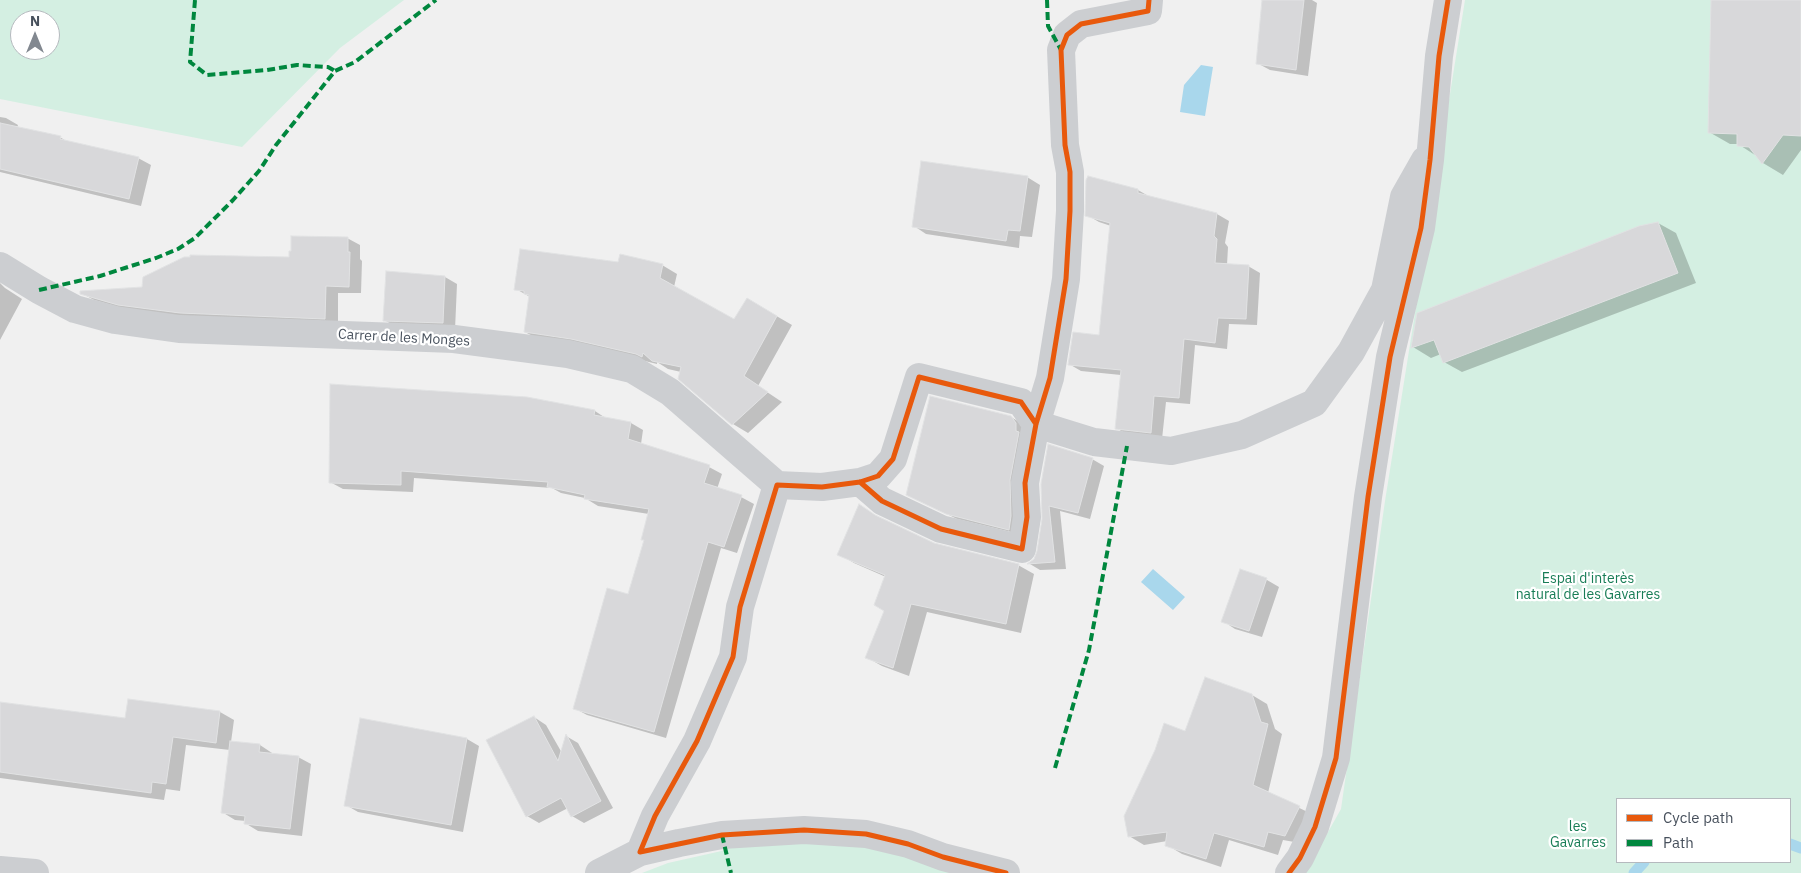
<!DOCTYPE html>
<meta charset="utf-8">
<style>
body{margin:0}
#map{position:relative;width:1801px;height:873px;overflow:hidden;background:#f0f0f0;font-family:"IBM Plex Sans",sans-serif}
canvas{display:block}
.legend{position:absolute;left:1616px;top:798px;width:175px;height:65px;box-sizing:border-box;background:#fff;border:1px solid #b5b9be;margin:0;padding:6px 9px;list-style:none;font-size:15px;color:#47505c}
.legend li{display:flex;align-items:center;gap:10px;height:25px}
.legend b{width:25px;border:1px solid #b5b9be}
.north{position:absolute;left:10px;top:10px;width:50px;height:50px;box-sizing:border-box;background:#fff;border:1px solid #b5b9be;border-radius:50%;rotate:0deg;font-size:14px;font-weight:700;line-height:20px;text-align:center;color:#47505c}
.north::after{content:'';display:block;margin:auto;width:18px;height:22px;background:#828890;clip-path:polygon(50% 0,100% 100%,50% 72%,0 100%)}
</style>
<div id="map">
<canvas width="1801" height="873"></canvas>
<ul class="legend">
<li><b style="height:6px;background:#e8590c"></b>Cycle path</li>
<li><b style="height:6px;background:#00873e"></b>Path</li>
</ul>
<div class="north">N</div>
</div>
<script>
const c = document.querySelector('canvas').getContext('2d');
c.lineJoin = 'round';
function fillPath(path, color) {
  c.fillStyle = color;
  c.fill(path, 'evenodd');
}
function shape(rows) {
  const path = new Path2D();
  for (const r of rows) {
    path.moveTo(r[0], r[1]);
    for (let i = 2; i < r.length; i += 2) path.lineTo(r[i], r[i + 1]);
  }
  return path;
}
function stroke(path, color, width, dash) {
  c.strokeStyle = color;
  c.lineWidth = width;
  c.lineCap = dash ? 'butt' : 'round';
  c.setLineDash(dash || []);
  c.stroke(path);
}
function drawText(font, color, halo, rows, align = 'center') {
  c.font = font + ' "IBM Plex Sans",sans-serif';
  c.lineWidth = 4.5;
  c.setLineDash([]);
  c.textBaseline = 'middle';
  c.strokeStyle = halo;
  c.fillStyle = color;
  for (const [text, x, y, turn = 0] of rows) {
    c.save();
    c.translate(x, y);
    c.rotate((+turn || 0) * Math.PI / 180);
    c.textAlign = isNaN(turn) ? turn : align;
    if (halo) c.strokeText(text, 0, 0);
    c.fillText(text, 0, 0);
    c.restore();
  }
}
fillPath(shape([
 [0,0,404,0,340,48,242,147,0,99],
 [20,20,50,20,50,50,20,50],
 [1465,0,1801,0,1801,873,1305,873,1341,809,1385,501],
 [1617,799,1790,799,1790,862,1617,862],
 [804,830,1006,873,642,873,668,863,726,850,722,835]
]), '#d4efe2');
fillPath(shape([
 [1201,65,1213,67,1205,116,1180,112,1184,85],
 [1153,569,1185,597,1173,610,1141,582]
]), '#a9d7ec');
fillPath(shape([
 [1263,0,1312,0,1317,3,1308,76,1270,70,1257,63],
 [1712,0,1801,0,1801,150,1783,175,1763,163,1758,157,1738,144,1730,144,1709,132],
 [0,117,6,118,18,125,17,128,60,137,69,143,138,158,151,165,141,206,0,172],
 [1027,177,1040,185,1032,237,1020,236,1019,248,926,234,914,226],
 [1138,190,1150,197,1217,214,1229,221,1225,243,1228,247,1227,265,1248,266,1260,273,1257,325,1229,324,1227,349,1195,345,1190,404,1166,402,1162,439,1128,435,1116,428,1121,375,1081,371,1069,364,1100,336,1111,226,1099,222,1087,215],
 [1658,223,1676,233,1696,283,1462,372,1444,362,1441,354,1431,358,1413,347,1418,314],
 [347,238,360,245,360,259,362,261,361,293,338,293,338,325,194,320,132,311,94,300,81,293,143,288,290,258],
 [619,263,662,265,677,274,674,287,735,321,747,299,792,325,758,386,782,402,748,433,733,424,680,378,681,372,668,369,657,362,657,364,588,347,540,340,525,332,530,297,516,289],
 [445,277,457,284,455,330,397,327,384,320],
 [0,283,5,288,22,299,0,340],
 [595,411,607,419,631,423,643,430,641,444,709,467,722,474,717,489,741,497,754,504,737,553,721,548,666,738,587,715,574,708,629,596,645,541,649,514,598,506,585,498,561,493,552,488,414,478,413,492,343,489,330,482],
 [1011,417,1021,423,1026,429,1019,534,957,519,915,498],
 [1092,459,1104,466,1090,519,1060,511,1066,569,1040,570,1030,564,1035,560,1039,552,1044,519,1042,484],
 [860,506,883,520,934,544,1018,565,1034,574,1021,633,927,612,909,676,882,666,866,657,886,610,886,577,854,563,839,554],
 [1241,571,1267,580,1279,587,1262,637,1235,629,1223,621],
 [1252,695,1267,704,1275,729,1282,734,1268,793,1314,815,1300,843,1283,840,1278,855,1229,840,1221,867,1182,854,1167,845,1167,841,1144,845,1129,836,1185,732],
 [0,703,126,720,220,712,234,720,231,742,260,745,272,753,272,754,298,757,311,764,302,836,258,831,245,823,246,821,235,820,222,812,230,750,186,745,180,791,166,789,164,800,0,778],
 [534,717,546,725,562,753,566,736,578,743,613,808,584,823,572,816,568,808,539,823,527,816],
 [467,739,479,746,463,832,358,812,346,805]
]), '#0003');
stroke(shape([
 [1790,844,1801,848],
 [1634,873,1644,862]
]), '#a9d7ec', 11);
const building = shape([
 [1262,0,1304,0,1296,70,1256,64,1262,0],
 [1711,0,1801,0,1801,136,1783,135,1762,164,1749,147,1737,146,1737,134,1708,133,1711,0],
 [0,123,61,136,60,139,139,157,129,199,0,169,0,123],
 [921,161,1028,176,1020,231,1008,230,1006,241,912,227,921,161],
 [1088,176,1138,189,1138,193,1217,213,1214,236,1217,239,1215,263,1249,265,1246,319,1218,318,1215,343,1184,339,1179,398,1154,396,1151,433,1115,429,1121,370,1068,365,1073,332,1099,335,1110,223,1085,216,1086,180,1088,176],
 [1658,222,1678,273,1443,363,1434,340,1411,348,1417,313,1639,226,1658,222],
 [291,236,348,237,348,252,350,252,349,287,326,286,325,319,180,313,118,305,80,294,80,291,142,287,143,277,184,257,190,257,190,255,289,257,289,251,291,251,291,236],
 [520,249,618,262,620,254,663,264,660,278,734,319,747,298,777,316,744,376,768,392,732,425,678,379,681,367,652,361,643,353,642,357,636,354,571,339,524,332,529,295,524,294,524,291,514,290,520,249],
 [386,271,445,276,443,323,383,321,386,271],
 [330,384,527,397,595,410,594,415,631,422,628,439,710,465,704,483,742,495,724,547,708,542,654,732,573,709,607,588,628,594,644,540,641,540,649,509,584,499,585,495,547,487,548,482,401,471,401,485,329,483,330,384],
 [930,396,1011,416,1016,423,1016,431,1019,432,1010,480,1011,516,1009,530,946,514,906,495,930,396],
 [1048,444,1093,458,1078,513,1049,506,1055,562,1027,564,1034,559,1037,551,1042,519,1041,484,1048,444],
 [859,504,875,515,934,543,1019,564,1006,624,911,604,893,668,865,658,884,611,874,605,885,575,837,555,859,504],
 [1240,569,1267,578,1249,631,1221,622,1240,569],
 [1205,677,1252,694,1261,722,1268,724,1253,785,1300,806,1285,836,1268,832,1264,847,1214,833,1206,859,1165,846,1167,832,1128,837,1124,816,1155,750,1164,723,1185,731,1205,677],
 [128,699,220,711,216,743,173,737,166,784,152,782,151,793,0,772,0,702,125,718,128,699],
 [534,716,558,761,566,734,601,801,571,817,561,798,526,817,486,740,534,716],
 [360,718,467,738,451,825,344,806,360,718],
 [230,741,260,744,259,752,299,756,290,829,244,824,245,816,221,813,230,741]
]);
fillPath(building, '#d8d8da');
stroke(building, '#e1e2e3', 1);
stroke(shape([
 [0,266,39,290,75,309,115,320,179,329,454,339,568,354,632,369,670,392,777,485],
 [1036,424,1094,442,1171,451,1242,435,1314,403,1351,352,1385,290,1404,197,1425,160],
 [860,482,882,501,941,529,1022,549,1027,517,1025,483,1036,424,1050,378,1066,279,1070,211,1070,172,1065,145,1061,50,1067,35,1081,24,1148,11,1149,0],
 [777,485,822,487,860,482,878,476,893,459,919,377,1021,402,1036,424],
 [640,852,655,816,697,741,733,657,740,607,777,485],
 [0,870,35,873],
 [599,873,640,852,679,843,722,835,804,830,866,834,908,844,943,857,1006,873],
 [1289,873,1300,858,1315,827,1336,758,1368,497,1390,357,1421,228,1430,160,1439,56,1448,0]
]), '#ccced1', 28);
stroke(shape([
 [195,0,190,62,207,75,267,70,297,65,328,67,335,71],
 [1047,0,1048,26,1061,50],
 [39,290,100,276,156,258,178,249,195,238,233,200,259,171,276,145,335,71,355,62,436,0],
 [1055,768,1089,650,1127,446],
 [722,835,731,873]
]), '#00873e', 4, [8, 4]);
stroke(shape([
 [860,482,882,501,941,529,1022,549,1027,517,1025,483,1036,424,1050,378,1066,279,1070,211,1070,172,1065,145,1061,50,1067,35,1081,24,1148,11,1149,0],
 [640,852,655,816,697,741,733,657,740,607,777,485,822,487,860,482,878,476,893,459,919,377,1021,402,1036,424],
 [640,852,722,835,804,830,866,834,908,844,943,857,1006,873],
 [1289,873,1300,858,1315,827,1336,758,1368,497,1390,357,1421,228,1430,160,1439,56,1448,0]
]), '#e8590c', 5);
drawText('14px', '#47505c', '#fff', [
 ["Carrer de les Monges",404,338,3]
]);
drawText('14px', '#187d56', '#fff', [
 ["Espai d'interès",1588,579],
 ["natural de les Gavarres",1588,595],
 ["les",1578,827],
 ["Gavarres",1578,843]
]);
</script>
